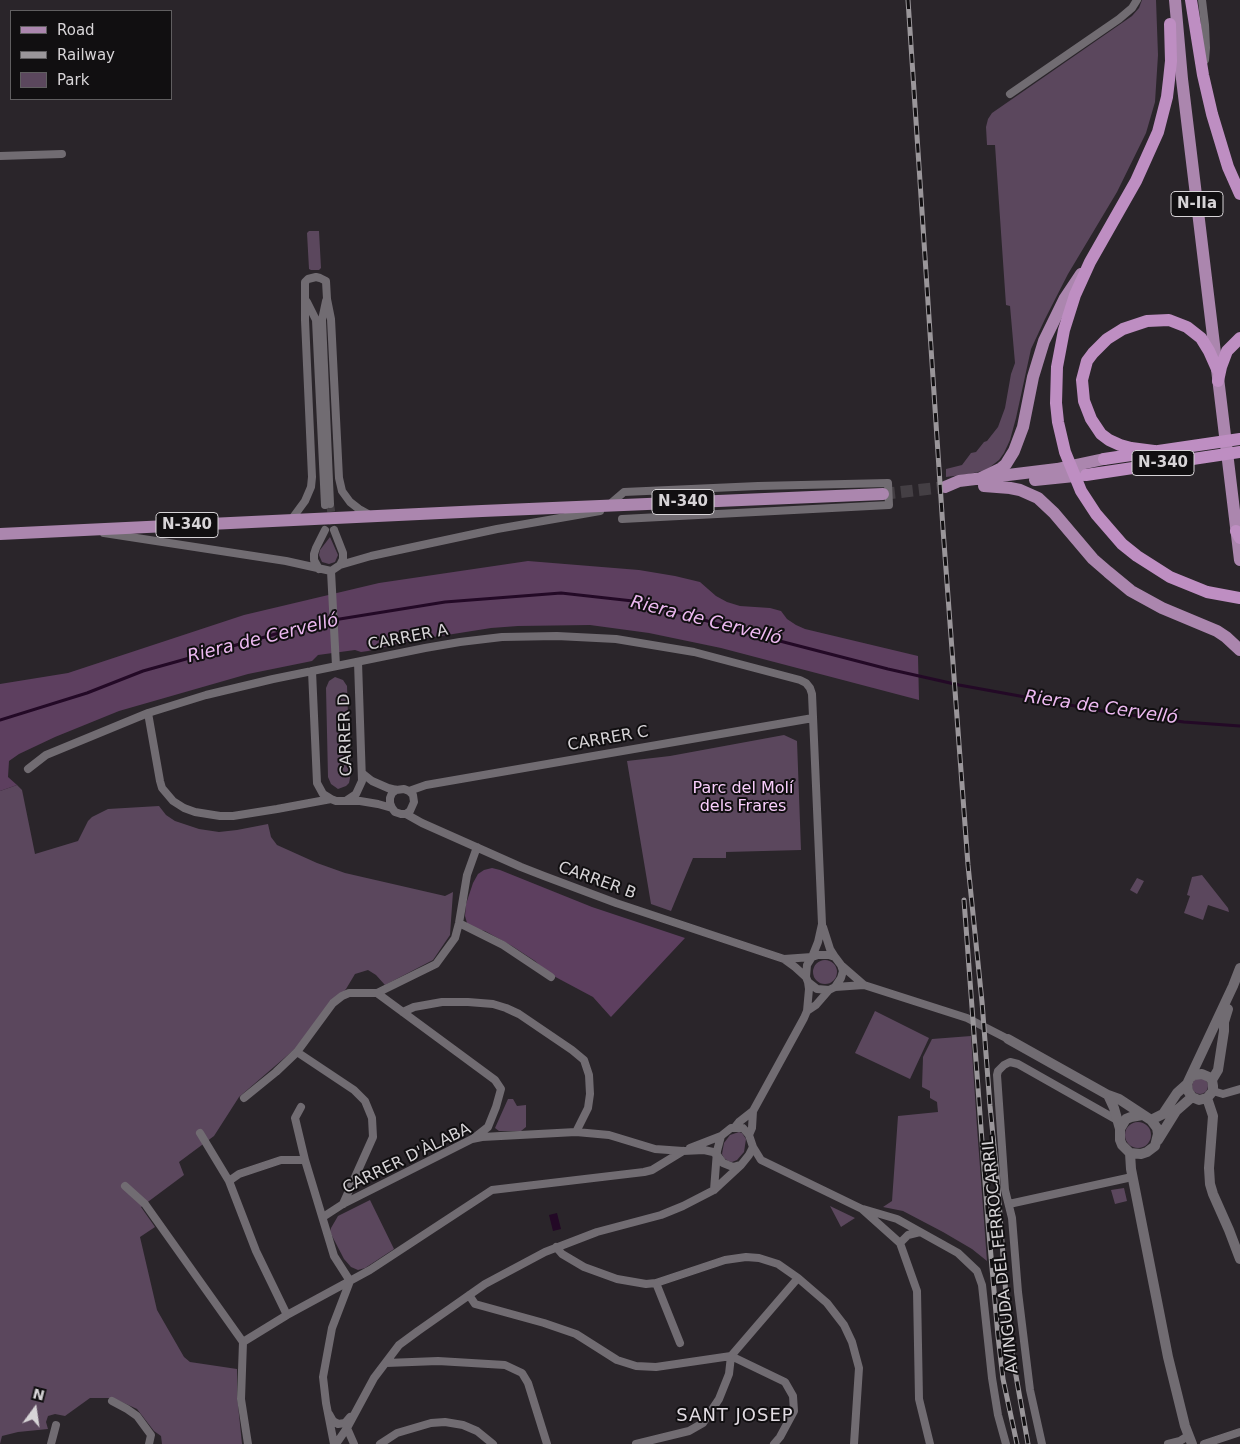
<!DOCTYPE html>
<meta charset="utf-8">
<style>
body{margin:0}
#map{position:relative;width:1240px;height:1444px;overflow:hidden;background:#2a252a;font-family:"DejaVu Sans",sans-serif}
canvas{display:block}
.legend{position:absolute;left:10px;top:10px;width:162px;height:90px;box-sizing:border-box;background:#110f11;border:1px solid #605e60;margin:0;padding:6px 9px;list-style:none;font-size:15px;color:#d7d4d7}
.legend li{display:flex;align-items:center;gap:10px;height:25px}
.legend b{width:25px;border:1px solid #605e60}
.north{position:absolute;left:10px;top:1384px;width:50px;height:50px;-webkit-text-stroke:4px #110f11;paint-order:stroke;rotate:14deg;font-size:14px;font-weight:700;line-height:20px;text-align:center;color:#d7d4d7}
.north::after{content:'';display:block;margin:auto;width:18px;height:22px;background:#d7d4d7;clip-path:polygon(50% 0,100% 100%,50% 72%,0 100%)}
</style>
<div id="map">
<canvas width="1240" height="1444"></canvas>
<ul class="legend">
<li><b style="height:6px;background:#ab86ae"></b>Road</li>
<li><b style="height:6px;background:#9a969a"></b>Railway</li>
<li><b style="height:14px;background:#5b475d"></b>Park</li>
</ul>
<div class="north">N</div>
</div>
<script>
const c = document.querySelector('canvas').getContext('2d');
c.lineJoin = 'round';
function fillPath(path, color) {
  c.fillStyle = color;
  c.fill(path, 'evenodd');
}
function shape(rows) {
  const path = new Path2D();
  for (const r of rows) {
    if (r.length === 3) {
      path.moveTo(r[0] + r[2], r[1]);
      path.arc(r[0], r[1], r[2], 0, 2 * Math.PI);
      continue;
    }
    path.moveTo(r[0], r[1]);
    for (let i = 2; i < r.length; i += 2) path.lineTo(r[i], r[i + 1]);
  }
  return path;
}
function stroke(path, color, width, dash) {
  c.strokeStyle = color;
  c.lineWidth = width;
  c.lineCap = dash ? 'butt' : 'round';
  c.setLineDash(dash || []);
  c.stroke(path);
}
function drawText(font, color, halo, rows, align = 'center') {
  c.font = font + ' "DejaVu Sans",sans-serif';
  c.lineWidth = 4;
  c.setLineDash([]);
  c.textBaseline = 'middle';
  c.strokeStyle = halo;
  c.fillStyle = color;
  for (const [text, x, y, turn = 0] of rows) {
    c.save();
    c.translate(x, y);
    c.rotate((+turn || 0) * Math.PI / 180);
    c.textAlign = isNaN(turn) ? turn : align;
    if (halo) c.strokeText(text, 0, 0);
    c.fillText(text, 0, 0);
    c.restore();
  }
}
fillPath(shape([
 [1142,0,1156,0,1158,55,1155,102,1146,133,1117,192,1068,274,1045,319,1031,349,1016,418,1010,440,1004,453,999,460,990,467,982,471,969,474,946,477,946,469,962,465,971,453,976,452,984,442,987,441,998,427,1005,408,1011,374,1015,363,1010,306,1006,305,995,145,987,145,986,127,988,119,992,113,1132,16,1139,8],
 [309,231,319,231,321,268,319,270,311,270,309,269,307,233],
 [330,537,338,555,335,562,329,564,322,562,319,555,320,550],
 [335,677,343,680,347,686,350,778,349,783,346,786,338,789,331,784,328,777,326,688,329,681],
 [784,735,797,741,801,850,726,852,726,858,693,858,671,911,651,904,627,761,670,756],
 [17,785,22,790,35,854,78,841,88,821,92,817,108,809,159,806,166,815,175,821,199,829,219,832,237,830,268,824,271,837,277,845,317,863,345,873,445,896,453,892,450,935,433,960,385,985,376,975,368,970,355,974,346,989,296,1048,239,1097,214,1136,179,1162,184,1175,141,1207,155,1227,140,1237,157,1310,184,1357,190,1362,237,1369,237,1395,242,1444,162,1444,161,1436,154,1431,137,1409,113,1398,90,1398,65,1416,55,1414,48,1416,46,1422,48,1429,18,1432,2,1436,0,1444,0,791],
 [1202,875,1228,908,1229,912,1208,905,1203,920,1184,913,1190,896,1187,895,1192,877],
 [1137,878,1144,881,1137,894,1130,890],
 [825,972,12],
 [875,1011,929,1038,910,1079,855,1053],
 [971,1036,977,1127,987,1261,972,1249,943,1232,903,1211,883,1207,892,1201,898,1116,938,1112,937,1102,930,1098,930,1091,922,1087,923,1057,932,1039],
 [1200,1086,8],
 [508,1099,513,1099,517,1106,526,1105,526,1127,521,1131,499,1131,495,1128],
 [1138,1135,13],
 [739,1132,742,1133,746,1139,744,1152,737,1160,732,1162,728,1161,724,1158,722,1154,724,1143,730,1135],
 [1124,1188,1127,1201,1115,1204,1111,1190],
 [370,1200,394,1249,365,1268,358,1270,351,1267,344,1259,330,1232,331,1228,338,1216],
 [830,1206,855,1218,841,1227]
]), '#5b475d');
fillPath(shape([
 [528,561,639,570,675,576,700,582,716,596,727,602,740,606,770,608,781,611,787,619,796,625,805,629,918,656,919,700,721,648,649,633,590,625,518,626,491,628,409,641,368,651,361,652,355,650,318,655,312,661,248,674,119,711,55,737,19,754,9,761,8,777,17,785,0,791,0,684,68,673,244,615,379,583],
 [492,868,500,870,592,907,685,938,611,1017,610,1016,593,997,548,973,535,961,512,946,485,931,472,928,467,923,465,916,466,904,473,883,478,874,484,870]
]), '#5d3f5f');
fillPath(shape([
 [557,1213,561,1229,553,1231,549,1215]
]), '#230926');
stroke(shape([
 [0,720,87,693,143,671,315,623,445,602,561,593,642,602,745,632,888,669,959,685,1108,712,1184,722,1240,726]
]), '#230926', 3);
stroke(shape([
 [330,504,334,530]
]), '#443f44', 8, [8, 4]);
stroke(shape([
 [883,494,945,487]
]), '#443f44', 12, [12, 6]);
stroke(shape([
 [1202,0,1205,25,1206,48,1205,60],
 [1010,94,1119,19,1132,8,1137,0],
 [0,156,62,154],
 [326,301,322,320,330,504],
 [307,302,316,320,325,505],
 [610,504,624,492,758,486,888,483,889,505,622,519],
 [291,520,305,501,311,487,312,477,305,320,305,282,308,279,316,277,320,278,326,281,327,299,331,319,339,478,342,491,350,502,359,509,368,514],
 [104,533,286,561,331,571,340,565,343,559,343,553,334,530],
 [340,565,371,556,497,529,600,511],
 [319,569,314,560,314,554,316,548,325,530],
 [331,571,336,666],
 [312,671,317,783,323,794,331,799],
 [148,713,160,781,162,788,173,801,184,808,195,812,220,816,233,816,277,809,331,799,336,801,360,801,378,804,392,808,395,812,401,814,406,814,422,823,521,867,544,876,616,903,784,959,795,967,806,977],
 [28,769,46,755,148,713,206,695,273,679,425,648,460,642,502,637,557,636,616,639,694,652,800,680,806,683,810,688,812,694,822,924,818,942,812,957],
 [362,773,372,781,388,788,396,790,404,789,409,791,413,795,414,802,410,811,406,814],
 [409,791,426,785,813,718],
 [347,800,356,794,362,781,358,662],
 [392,808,390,803,390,798,392,793,396,790],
 [459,923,503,945,551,977],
 [823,927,830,949,835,957],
 [784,959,812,957],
 [864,985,835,987,829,990,817,989,808,982,806,977,807,965,812,957,818,955,829,955,835,957,841,965,864,985,967,1018,1008,1039],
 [835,987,841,978,843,971,841,965],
 [377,993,495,1080,501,1089,496,1107,488,1127,474,1138],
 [807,1011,816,1005,829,990],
 [403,1012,414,1007,442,1002,468,1002,493,1004,506,1008,519,1014,572,1050,584,1060,589,1075,590,1094,588,1108,576,1132],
 [297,1052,354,1090,365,1101,372,1118,373,1137,343,1204],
 [1213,1091,1223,1094,1240,1089],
 [244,1098,276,1072,297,1052,333,1003,342,996,349,993,377,993,436,964,455,938,459,923,467,875,477,847],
 [301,1107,295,1118,305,1160,334,1256,350,1281],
 [735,1127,739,1122,753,1111,804,1018,807,1011,809,989,808,982],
 [200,1133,229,1181,256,1251,287,1315],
 [749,1135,752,1128,753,1111],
 [753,1147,761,1160,862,1209,900,1243,917,1291,919,1399,930,1444],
 [690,1148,721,1136],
 [229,1181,239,1174,281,1160,305,1160],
 [125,1186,145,1204,243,1342,241,1399,248,1444],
 [1009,1204,1132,1177],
 [863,1209,897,1219,958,1253,977,1271,982,1285,992,1378,998,1415,1006,1444],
 [323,1217,343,1204,472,1139,482,1137,576,1132,609,1135,655,1149,683,1151,704,1150,713,1152,717,1155,723,1163,733,1167,740,1165],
 [900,1243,908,1235,920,1232],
 [556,1247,562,1254,584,1267,617,1279,646,1284,656,1283,725,1260,746,1257,759,1258,778,1264,798,1278,827,1303,844,1325,852,1342,859,1368,854,1444],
 [656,1283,680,1343],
 [469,1295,475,1304,544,1323,576,1334,617,1360,636,1366,656,1367,731,1356],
 [243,1342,287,1315,370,1270,492,1190,644,1172,652,1170,683,1151],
 [731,1356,785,1382,793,1396,794,1411,780,1437,774,1444],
 [386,1363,438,1361,505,1365,522,1373,528,1383,547,1444],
 [112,1401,127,1409,137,1416,151,1435,149,1444],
 [329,1414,333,1421,338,1424,345,1423,350,1417],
 [347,1428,374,1378,399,1345,418,1331,485,1284,545,1252,597,1232,661,1215,683,1206,714,1190,741,1165,749,1155,753,1147,749,1135,743,1128,731,1128,721,1136,717,1151,714,1190],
 [51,1444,56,1425],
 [334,1444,326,1403,323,1377,332,1328,350,1281],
 [336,1444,347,1428,354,1444],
 [380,1444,397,1433,431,1423,445,1422,463,1425,477,1431,493,1444],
 [636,1444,689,1431,703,1423,719,1399,729,1374,731,1356,798,1278],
 [1042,1444,1030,1390,1018,1292,1012,1218,1005,1190,997,1075,998,1071,1004,1065,1010,1062,1018,1064,1117,1120],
 [1168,1444,1180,1441,1188,1436],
 [1204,1444,1240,1432]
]), '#716c72', 8);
stroke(shape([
 [1008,1039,1108,1095,1119,1099,1151,1120,1157,1128,1158,1134,1155,1146,1147,1152,1141,1154,1130,1153,1122,1145,1120,1140,1120,1129,1126,1119,1131,1117,1142,1115],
 [1191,1077,1194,1075,1202,1074,1209,1077,1212,1080,1213,1086,1213,1091,1207,1098,1199,1100,1192,1097,1188,1091,1187,1084,1233,986,1240,968],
 [1212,1080,1218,1070,1224,1031,1224,1022,1228,1009],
 [1108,1095,1114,1108,1120,1129],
 [1207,1098,1213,1116,1209,1168,1210,1184,1213,1194,1229,1230,1240,1259],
 [1151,1120,1163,1114,1177,1093,1187,1084],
 [1158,1140,1176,1111,1192,1097],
 [1130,1153,1131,1169,1168,1357,1185,1426,1192,1444]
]), '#716c72', 10);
stroke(shape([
 [1175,0,1182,79,1240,560],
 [979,479,1000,469,1006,464,1014,451,1023,427,1033,377,1044,341,1065,298,1081,274],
 [1035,480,1084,475],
 [984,486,1010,488,1020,490,1038,498,1054,513,1093,559,1108,572,1131,591,1162,608,1217,631,1226,637,1240,650],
 [945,487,959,481,1057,469,1104,459],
 [0,534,482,511,883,494]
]), '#ab86ae', 12);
stroke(shape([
 [1191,0,1203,75,1212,114,1228,167,1240,194],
 [1170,24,1171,61,1169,80,1167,97,1158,132,1136,181,1090,262,1075,295,1064,330,1057,367,1056,403,1058,422,1065,452,1081,491,1096,514,1122,544,1137,556,1170,577,1207,592,1240,598],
 [1218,381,1221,367,1227,351,1240,338],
 [1154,451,1131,448,1120,445,1109,440,1101,434,1091,419,1084,401,1082,380,1087,361,1093,353,1107,339,1123,329,1147,321,1169,320,1187,327,1201,338,1209,351,1217,369],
 [1104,459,1240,439],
 [1086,475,1240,452],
 [1236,531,1240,538]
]), '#be8ec2', 12);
const rail = shape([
 [908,0,943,529,968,865,982,1002,990,1106,997,1175,1009,1336,1028,1444],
 [964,900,988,1222,998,1336,1003,1379,1017,1444]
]);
stroke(rail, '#9a969a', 5);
stroke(rail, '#110f11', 3, [9]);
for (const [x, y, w] of [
 [1197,204,52],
 [1163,463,62],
 [683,502,62],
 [187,525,62]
]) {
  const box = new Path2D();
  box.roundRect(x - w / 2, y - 12.5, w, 25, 4);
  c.fillStyle = '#110f11';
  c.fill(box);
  stroke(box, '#d7d4d7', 1);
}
drawText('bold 15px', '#d7d4d7', null, [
 ["N-IIa",1197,204],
 ["N-340",1163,463],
 ["N-340",683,502],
 ["N-340",187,525]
]);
drawText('16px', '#d7d4d7', '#110f11', [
 ["CARRER A",408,638,-11],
 ["CARRER D",346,735,-92],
 ["CARRER C",608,739,-10],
 ["CARRER B",597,881,20],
 ["CARRER D'ÀLABA",407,1159,-26],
 ["AVINGUDA DEL FERROCARRIL",1001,1255,-96]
]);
drawText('16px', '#facffd', '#110f11', [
 ["Parc del Molí",743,789],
 ["dels Frares",743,807]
]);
drawText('italic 18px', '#edb9f1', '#110f11', [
 ["Riera de Cervelló",706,621,14],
 ["Riera de Cervelló",263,639,-14],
 ["Riera de Cervelló",1101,708,8]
]);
c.letterSpacing = '1px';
drawText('18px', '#e2dce3', '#110f11', [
 ["SANT JOSEP",735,1416]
]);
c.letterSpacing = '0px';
</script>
